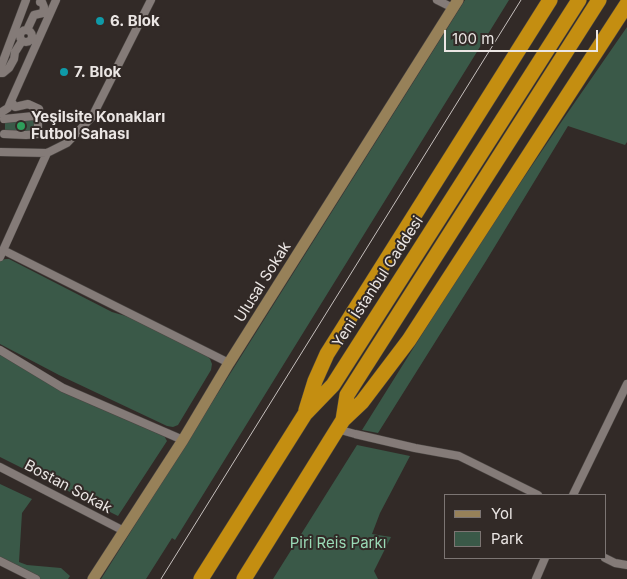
<!DOCTYPE html>
<meta charset="utf-8">
<style>
body{margin:0}
#map{position:relative;width:627px;height:579px;overflow:hidden;background:#322a27;font-family:Inter,sans-serif}
canvas{display:block}
.legend{position:absolute;left:444px;top:494px;width:162px;height:65px;box-sizing:border-box;background:#322a27;border:1px solid #7c7573;margin:0;padding:6px 9px;list-style:none;font-size:15px;color:#ebe6e4}
.legend li{display:flex;align-items:center;gap:10px;height:25px}
.legend b{width:25px;border:1px solid #7c7573}
.scale{position:absolute;left:444px;top:30px;width:154px;height:22px;box-sizing:border-box;border:2px solid #ebe6e4;border-top:0;padding-left:6px;font-size:15px;line-height:18px;white-space:nowrap;color:#ebe6e4;-webkit-text-stroke:4px #322a27;paint-order:stroke}
</style>
<div id="map">
<canvas width="627" height="579"></canvas>
<ul class="legend">
<li><b style="height:6px;background:#978159"></b>Yol</li>
<li><b style="height:14px;background:#3a5948"></b>Park</li>
</ul>
<div class="scale">100 m</div>
</div>
<script>
const c = document.querySelector('canvas').getContext('2d');
c.lineJoin = 'round';
function fillPath(path, color) {
  c.fillStyle = color;
  c.fill(path, 'evenodd');
}
function shape(rows) {
  const path = new Path2D();
  for (const r of rows) {
    if (r.length === 3) {
      path.moveTo(r[0] + r[2], r[1]);
      path.arc(r[0], r[1], r[2], 0, 2 * Math.PI);
      continue;
    }
    path.moveTo(r[0], r[1]);
    for (let i = 2; i < r.length; i += 2) path.lineTo(r[i], r[i + 1]);
  }
  return path;
}
function stroke(path, color, width, dash) {
  c.strokeStyle = color;
  c.lineWidth = width;
  c.lineCap = dash ? 'butt' : 'round';
  c.setLineDash(dash || []);
  c.stroke(path);
}
function drawText(font, color, halo, rows, align = 'center') {
  c.font = font + ' Inter,sans-serif';
  c.lineWidth = 4;
  c.setLineDash([]);
  c.textBaseline = 'middle';
  c.strokeStyle = halo;
  c.fillStyle = color;
  for (const [text, x, y, turn = 0] of rows) {
    c.save();
    c.translate(x, y);
    c.rotate((+turn || 0) * Math.PI / 180);
    c.textAlign = isNaN(turn) ? turn : align;
    if (halo) c.strokeText(text, 0, 0);
    c.fillText(text, 0, 0);
    c.restore();
  }
}
fillPath(shape([
 [465,0,509,0,175,540,172,538,146,579,101,579],
 [627,27,627,142,625,145,568,126,486,261,378,433,362,430,471,256,564,118],
 [5,119,35,119,36,134,5,134],
 [6,259,9,259,112,312,129,317,205,354,210,359,212,364,211,370,178,425,173,427,167,426,59,375,0,344,0,260],
 [0,354,162,432,167,441,118,516,0,457],
 [357,445,410,456,380,513,372,534,391,537,374,571,378,579,273,579],
 [0,484,32,499,22,513,19,562,27,565,61,568,70,576,68,579,40,579,0,558]
]), '#3a5948');
const street = shape([
 [437,0,453,8],
 [26,36,6],
 [27,30,34,15,43,13,44,7,42,2,40,2,41,0],
 [0,69,26,0],
 [0,73,3,73,9,68,14,59,15,52,22,41],
 [0,113,8,108,11,101,56,0],
 [4,119,34,116,39,109,28,104,15,107,11,101],
 [4,134,26,135,38,134,38,119,34,116],
 [0,152,47,153,67,143,92,117,151,0],
 [3,250,229,363],
 [0,257,47,153],
 [0,350,63,388,183,440],
 [337,429,355,434,415,448,459,456,538,495],
 [0,467,124,531],
 [573,495,627,384],
 [605,558,615,563,627,565],
 [0,561,36,579],
 [536,579,545,558]
]);
const secondary = shape([
 [93,579,183,440,229,363,458,0]
]);
const highway = shape([
 [306,410,315,381,327,354,550,0],
 [343,420,362,402,409,340,627,4],
 [201,579,305,414,333,385,579,0],
 [244,579,343,420,347,395,599,0]
]);
stroke(street, '#4b4643', 9);
stroke(secondary, '#4b4643', 12);
stroke(highway, '#4b4643', 16);
stroke(street, '#847b78', 8);
stroke(secondary, '#978159', 11);
stroke(highway, '#c48e11', 15);
stroke(shape([
 [161,579,521,0]
]), '#c6c0be', 1);
for (const [x, y, r, color] of [
 [100,21,5,"#0f9aa8"],
 [64,72,5,"#0f9aa8"],
 [21,126,5,"#2e9e5b"]
]) {
  const dot = new Path2D();
  dot.arc(x, y, r, 0, 2 * Math.PI);
  c.fillStyle = color;
  c.fill(dot);
  stroke(dot, '#322a27', 2);
}
drawText('bold 15px', '#ebe6e4', '#322a27', [
 ["6. Blok",110,21],
 ["7. Blok",74,72],
 ["Yeşilsite Konakları",31,117],
 ["Futbol Sahası",31,134]
], 'left');
drawText('15px', '#ebe6e4', '#322a27', [
 ["Ulusal Sokak",263,282,-58],
 ["Yeni İstanbul Caddesi",378,282,-57],
 ["Bostan Sokak",68,487,28]
]);
drawText('15px', '#9adab6', '#322a27', [
 ["Piri Reis Parkı",338,543]
]);
</script>
